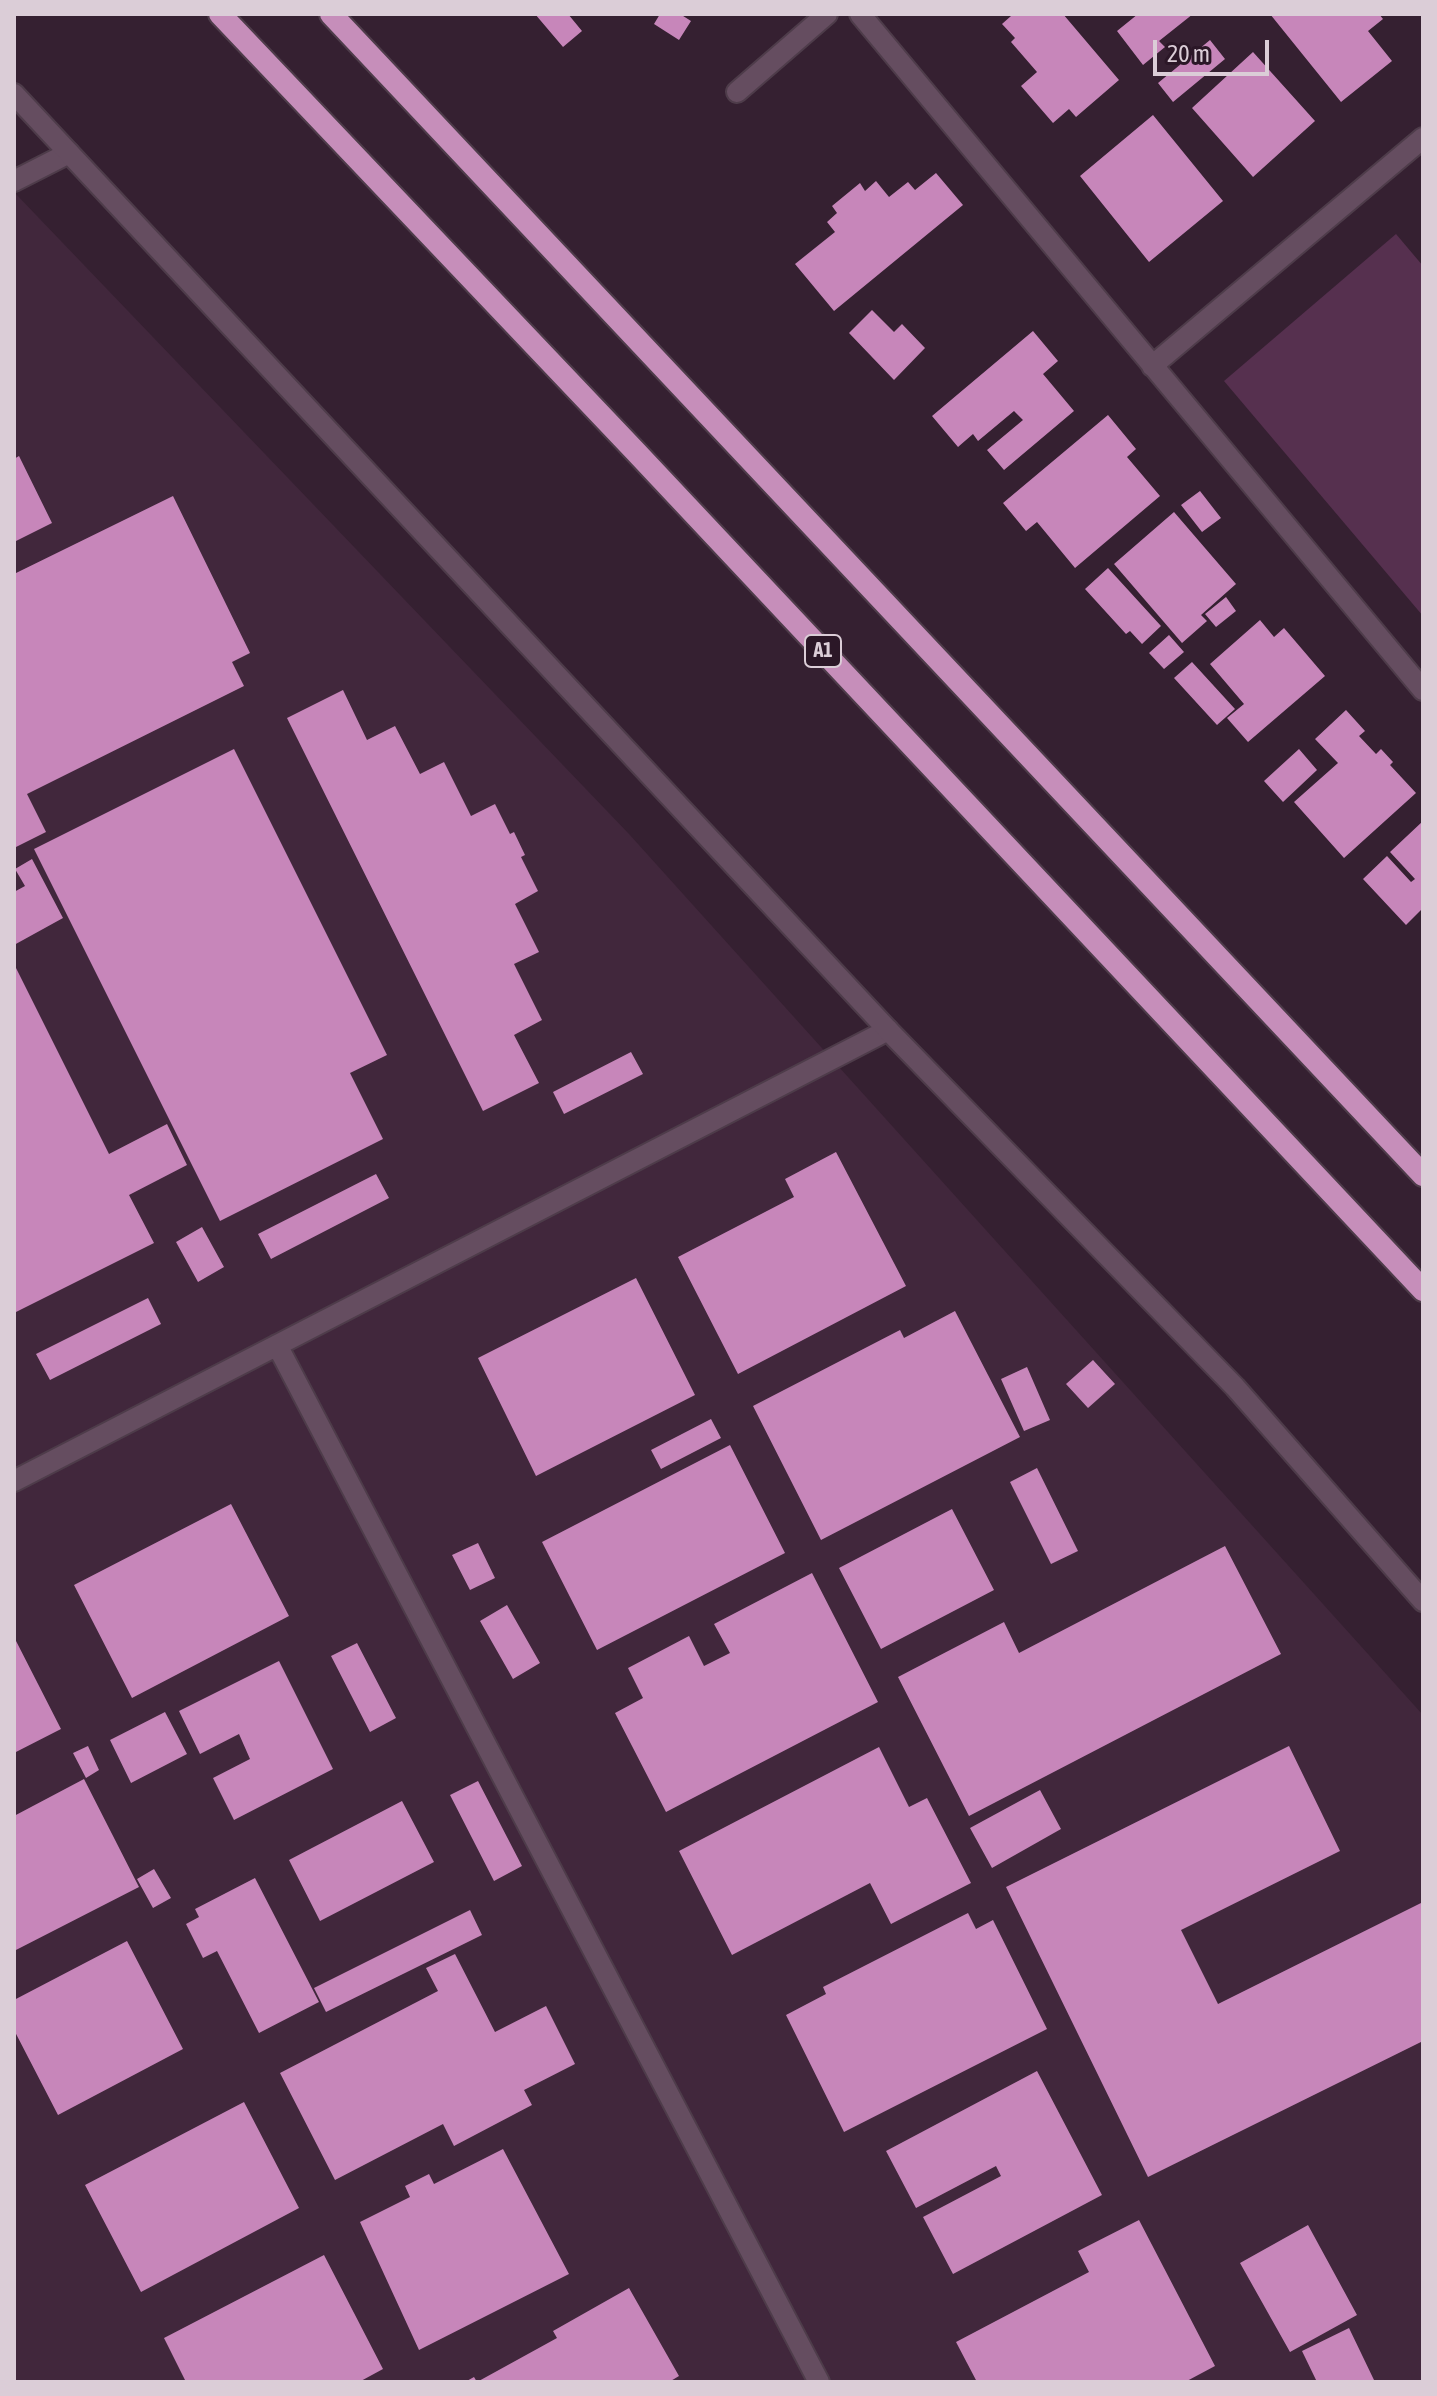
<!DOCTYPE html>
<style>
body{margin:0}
#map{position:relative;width:1437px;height:2396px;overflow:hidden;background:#352031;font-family:"Asap Condensed",sans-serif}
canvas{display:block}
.frame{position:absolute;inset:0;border:16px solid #dbcdd7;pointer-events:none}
.scale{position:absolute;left:1153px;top:40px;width:116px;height:36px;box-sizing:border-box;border:4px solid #dbcdd7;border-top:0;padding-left:10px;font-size:24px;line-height:28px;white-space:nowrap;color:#dbcdd7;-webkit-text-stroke:6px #2b1727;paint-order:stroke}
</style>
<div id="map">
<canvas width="1437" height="2396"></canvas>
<div class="frame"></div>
<div class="scale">20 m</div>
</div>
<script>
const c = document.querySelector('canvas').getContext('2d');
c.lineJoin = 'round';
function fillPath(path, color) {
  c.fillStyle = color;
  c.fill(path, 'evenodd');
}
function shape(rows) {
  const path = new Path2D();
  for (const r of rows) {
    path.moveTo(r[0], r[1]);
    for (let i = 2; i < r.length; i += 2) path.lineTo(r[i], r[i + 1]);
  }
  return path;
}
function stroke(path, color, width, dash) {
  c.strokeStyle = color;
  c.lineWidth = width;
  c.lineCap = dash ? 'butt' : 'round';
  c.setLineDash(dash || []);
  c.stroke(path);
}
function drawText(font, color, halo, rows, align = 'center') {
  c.font = font + ' "Asap Condensed",sans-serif';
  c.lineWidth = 8;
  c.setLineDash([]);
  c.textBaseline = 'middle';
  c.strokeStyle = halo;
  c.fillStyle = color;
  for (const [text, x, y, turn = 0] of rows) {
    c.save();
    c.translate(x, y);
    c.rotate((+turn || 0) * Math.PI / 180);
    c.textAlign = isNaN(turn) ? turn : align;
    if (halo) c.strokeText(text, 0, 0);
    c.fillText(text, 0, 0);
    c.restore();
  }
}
fillPath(shape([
 [14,192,629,834,1423,1715,1423,2382,14,2382]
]), '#41273c');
fillPath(shape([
 [1396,234,1423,266,1423,616,1224,381]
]), '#56304f');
fillPath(shape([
 [535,14,568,14,582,31,563,47],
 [660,14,680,14,691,21,679,40,654,24],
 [1009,14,1063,14,1119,80,1076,117,1069,109,1053,123,1021,86,1037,72,1011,42,1015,38,1002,24,1011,16],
 [1138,14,1193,14,1159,41,1165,47,1143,65,1117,31],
 [1270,14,1379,14,1383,19,1368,31,1392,61,1341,102],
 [1210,40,1225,59,1173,102,1158,83],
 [1253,52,1315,121,1253,177,1192,108],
 [1153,115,1223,201,1149,262,1080,176],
 [936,173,963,205,834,311,795,264,835,232,827,222,837,213,832,206,860,183,865,191,876,181,889,197,908,182,915,190],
 [872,310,894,332,902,324,925,348,894,380,849,333],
 [1033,331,1058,361,1043,374,1074,411,1004,470,987,450,1023,420,1014,411,978,441,973,434,958,447,932,416],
 [1108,415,1136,449,1127,457,1160,496,1075,568,1037,522,1026,531,1003,503],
 [19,456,52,523,14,542,14,459],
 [1200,491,1221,518,1202,532,1181,505],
 [173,496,250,653,232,662,244,686,27,794,46,832,14,848,14,574],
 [1174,512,1236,584,1201,615,1207,621,1182,643,1114,564],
 [1108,568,1161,626,1142,644,1130,631,1126,634,1085,589],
 [1226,597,1236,611,1216,627,1205,614],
 [1260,620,1274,637,1284,628,1325,676,1248,742,1227,718,1244,704,1210,664],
 [1169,635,1184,652,1164,669,1149,653],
 [1192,662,1235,709,1217,725,1174,678],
 [343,690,367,740,395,726,420,774,444,762,471,816,495,804,510,834,514,832,525,855,521,857,538,891,515,904,539,952,514,964,542,1020,514,1035,539,1083,483,1111,287,718],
 [1346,710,1365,731,1359,736,1376,754,1381,749,1393,762,1390,765,1416,793,1344,858,1294,802,1338,763,1315,739],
 [234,749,387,1055,350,1073,383,1139,220,1221,34,849],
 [1299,749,1317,770,1283,802,1264,781],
 [1423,821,1423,908,1406,925,1363,879,1387,856,1411,882,1415,879,1390,852],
 [32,859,63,918,14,945,14,892,25,886,15,869],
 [14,964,109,1154,167,1124,187,1165,129,1195,154,1243,14,1313],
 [631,1052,643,1074,564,1114,553,1092],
 [836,1152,906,1286,738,1374,678,1257,794,1197,785,1179],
 [376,1174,389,1198,271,1259,258,1234],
 [202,1227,224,1267,198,1282,176,1242],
 [636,1278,695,1395,536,1476,478,1358],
 [148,1298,161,1324,50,1380,36,1354],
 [955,1311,1020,1437,821,1540,753,1406,900,1330,904,1338],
 [1093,1360,1115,1384,1088,1408,1066,1384],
 [1027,1367,1050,1420,1024,1431,1001,1379],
 [711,1419,721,1438,661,1469,651,1450],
 [730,1445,785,1553,597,1650,542,1542],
 [1037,1468,1078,1551,1051,1564,1010,1482],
 [231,1504,289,1616,132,1698,74,1585],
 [952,1509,994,1590,881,1649,839,1568],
 [478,1543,495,1578,470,1590,452,1555],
 [1225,1546,1281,1654,969,1816,898,1677,1004,1622,1019,1653],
 [812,1573,878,1702,666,1812,615,1713,643,1698,628,1668,689,1636,704,1666,730,1653,714,1624],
 [507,1605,540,1663,513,1679,480,1621],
 [14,1637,61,1729,14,1753],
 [357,1643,396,1718,370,1732,331,1656],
 [279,1661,333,1769,234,1820,213,1778,250,1759,239,1734,200,1754,179,1711],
 [165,1712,187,1754,131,1783,110,1740],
 [88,1746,99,1770,86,1778,73,1753],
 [1289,1746,1340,1851,1181,1930,1218,2004,1423,1902,1423,2041,1148,2177,1006,1887],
 [879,1747,909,1807,927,1798,971,1883,891,1924,870,1883,732,1955,679,1851],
 [84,1779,139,1887,14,1951,14,1816],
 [478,1781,522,1866,494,1881,450,1795],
 [1040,1790,1061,1829,992,1868,970,1828],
 [402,1801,434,1862,320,1921,289,1860],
 [154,1869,171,1898,153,1908,137,1879],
 [255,1878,319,2002,259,2033,217,1951,203,1958,186,1924,199,1917,195,1909],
 [470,1910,482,1935,326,2012,314,1988],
 [968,1913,976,1929,993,1920,1047,2029,844,2132,786,2015,826,1994,823,1987],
 [127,1941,183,2049,58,2115,14,2030,14,2000],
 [455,1954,495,2032,546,2006,575,2064,524,2090,532,2105,454,2146,443,2124,335,2180,280,2073,438,1991,426,1968],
 [1037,2071,1102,2195,953,2274,923,2217,1001,2176,996,2166,916,2208,886,2151],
 [244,2102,299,2208,141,2292,85,2185],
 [503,2149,569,2274,419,2350,360,2222,410,2197,405,2186,429,2174,434,2184],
 [1139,2220,1215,2366,1185,2382,977,2382,956,2342,1089,2272,1078,2251],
 [1308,2225,1357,2315,1290,2352,1240,2263],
 [324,2255,383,2369,359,2382,186,2382,164,2338],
 [629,2288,679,2376,669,2382,465,2382,474,2377,477,2382,557,2338,553,2331],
 [1349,2328,1374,2380,1370,2382,1317,2382,1302,2351]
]), '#c786ba');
const service = shape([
 [14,181,69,153],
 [277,1345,819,2382],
 [14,1481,888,1030]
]);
const minor = shape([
 [860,14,1423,690],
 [737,92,827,14],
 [14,94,888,1030,1235,1387,1423,1601],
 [1152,366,1423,138]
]);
const trunk = shape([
 [220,14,636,452,1423,1290],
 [331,14,1423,1175]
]);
stroke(service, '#4e3c4a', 24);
stroke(minor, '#4e3c4a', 24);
stroke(trunk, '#4e3c4a', 26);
stroke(service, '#654d60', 20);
stroke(minor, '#654d60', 20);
stroke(trunk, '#c68eba', 22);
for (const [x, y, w] of [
 [823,651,36]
]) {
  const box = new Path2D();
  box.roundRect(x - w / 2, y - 16, w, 32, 6);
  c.fillStyle = '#2b1727';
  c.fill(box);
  stroke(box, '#dbcdd7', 2);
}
drawText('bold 20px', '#dbcdd7', null, [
 ["A1",823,651]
]);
</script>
